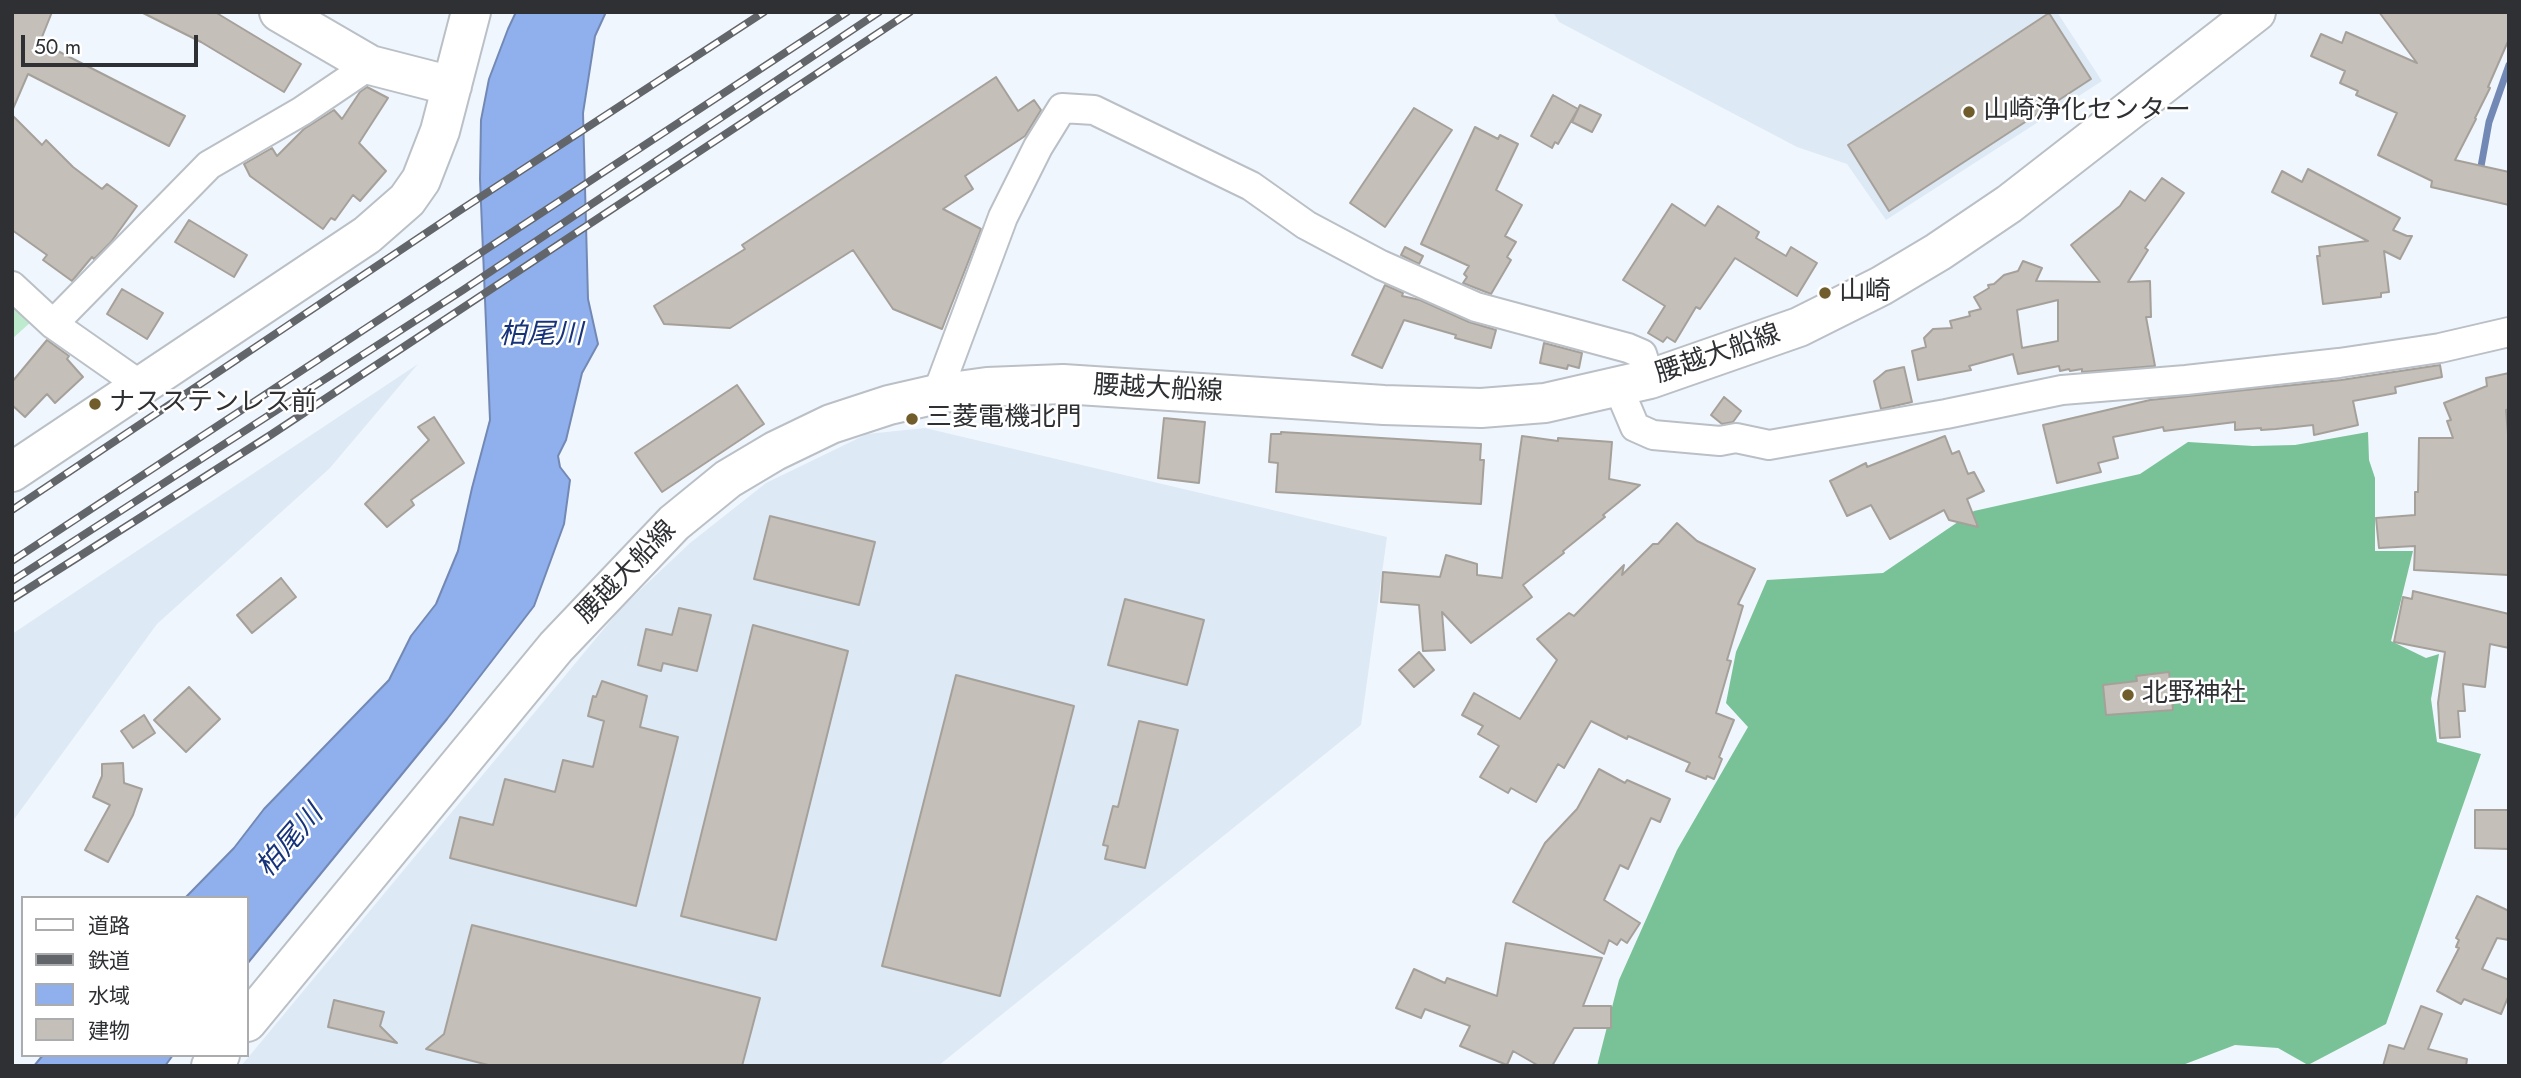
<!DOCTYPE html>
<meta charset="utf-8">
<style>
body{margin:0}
#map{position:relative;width:2521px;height:1078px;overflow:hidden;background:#f0f6fd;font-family:Jost,"Noto Sans JP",sans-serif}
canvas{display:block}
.frame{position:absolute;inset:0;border:14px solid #2e3033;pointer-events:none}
.legend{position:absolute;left:21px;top:896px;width:228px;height:161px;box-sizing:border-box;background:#fff;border:2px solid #abacad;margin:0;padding:9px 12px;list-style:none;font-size:21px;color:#2e3033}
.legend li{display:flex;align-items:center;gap:14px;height:35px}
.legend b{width:35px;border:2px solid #abacad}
.scale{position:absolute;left:21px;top:35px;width:177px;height:32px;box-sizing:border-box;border:4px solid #2e3033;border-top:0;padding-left:9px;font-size:21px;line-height:24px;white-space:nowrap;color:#2e3033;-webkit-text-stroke:5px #fff;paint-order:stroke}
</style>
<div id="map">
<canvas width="2521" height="1078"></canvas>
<div class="frame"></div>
<ul class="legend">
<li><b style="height:9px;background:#fff"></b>道路</li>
<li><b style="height:9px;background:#626569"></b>鉄道</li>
<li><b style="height:19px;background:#90afed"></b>水域</li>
<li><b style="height:19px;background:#c4bfb8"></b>建物</li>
</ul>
<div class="scale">50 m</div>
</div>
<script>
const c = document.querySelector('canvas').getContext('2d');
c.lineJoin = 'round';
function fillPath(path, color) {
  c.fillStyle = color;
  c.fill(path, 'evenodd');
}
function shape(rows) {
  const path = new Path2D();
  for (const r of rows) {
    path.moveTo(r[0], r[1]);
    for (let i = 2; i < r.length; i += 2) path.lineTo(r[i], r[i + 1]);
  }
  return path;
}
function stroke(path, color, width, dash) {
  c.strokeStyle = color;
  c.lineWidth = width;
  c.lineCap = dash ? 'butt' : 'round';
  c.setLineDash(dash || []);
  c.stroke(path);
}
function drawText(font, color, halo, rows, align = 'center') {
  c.font = font + ' Jost,"Noto Sans JP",sans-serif';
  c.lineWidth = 5;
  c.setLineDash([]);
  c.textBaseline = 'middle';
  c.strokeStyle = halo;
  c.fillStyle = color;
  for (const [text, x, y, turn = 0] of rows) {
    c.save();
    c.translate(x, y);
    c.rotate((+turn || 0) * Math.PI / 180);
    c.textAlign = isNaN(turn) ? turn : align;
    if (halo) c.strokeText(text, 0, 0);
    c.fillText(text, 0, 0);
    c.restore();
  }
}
fillPath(shape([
 [1553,12,2057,12,2102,81,1886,220,1847,164,1797,147,1559,22],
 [418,364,329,469,157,624,12,822,12,634],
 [925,428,1387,537,1361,725,938,1066,241,1066,622,607,690,543,766,483,867,434]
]), '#dee9f6');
fillPath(shape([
 [12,301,32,321,12,339]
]), '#beeace');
fillPath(shape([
 [2368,432,2369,460,2375,478,2375,551,2413,551,2391,641,2426,658,2439,654,2431,699,2437,742,2481,754,2386,1024,2308,1065,2278,1048,2235,1045,2180,1066,1597,1066,1619,980,1677,850,1748,727,1726,703,1736,652,1767,580,1883,573,1974,511,2140,474,2188,442,2253,446,2295,445]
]), '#79c196');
const water = shape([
 [516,12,606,12,595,36,583,113,588,299,598,344,582,373,566,440,558,456,560,467,570,480,564,524,534,606,447,719,247,964,247,898,185,898,234,848,264,809,389,680,411,636,436,604,458,551,472,488,490,420,480,179,481,120,489,79,508,29,516,12],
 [43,1055,173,1055,165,1066,34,1066,43,1055]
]);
fillPath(water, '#90afed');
stroke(water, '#7389b5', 2);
stroke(shape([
 [2480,172,2489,122,2509,65]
]), '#7389b5', 7);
const building = shape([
 [12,12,52,12,40,42,185,116,169,146,28,74,12,111,12,12],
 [141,12,215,12,301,64,284,92,201,42,141,12],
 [2379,12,2509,12,2509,39,2488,87,2490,88,2475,118,2476,119,2455,160,2509,172,2509,205,2431,187,2432,181,2378,155,2397,113,2356,95,2358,91,2340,83,2345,71,2311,56,2321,34,2342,43,2346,32,2417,63,2379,12],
 [2049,13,2091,79,1889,211,1848,145,2049,13],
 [996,77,1018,111,1034,100,1041,110,1025,136,965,176,973,189,943,209,981,229,942,329,893,309,853,250,730,328,664,324,654,306,745,249,742,245,996,77],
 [367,87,388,98,359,143,386,171,360,201,353,195,335,220,331,218,323,229,250,176,244,164,272,148,277,156,304,129,334,110,342,119,360,92,367,87],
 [1553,95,1578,109,1558,144,1555,142,1552,148,1531,136,1553,95],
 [1580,105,1601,115,1592,132,1572,122,1580,105],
 [1414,108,1452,130,1385,227,1350,203,1414,108],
 [12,115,42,145,46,140,73,167,102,189,107,184,137,206,111,242,94,259,92,257,72,281,43,260,47,255,12,230,12,115],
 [1475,127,1498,139,1500,135,1518,144,1496,190,1522,205,1505,236,1516,242,1507,257,1511,260,1491,294,1463,283,1467,277,1464,274,1469,266,1421,244,1475,127],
 [2308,169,2400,218,2393,230,2407,236,2412,236,2400,259,2384,251,2389,292,2381,293,2381,297,2323,304,2317,256,2320,256,2319,247,2368,241,2272,192,2282,171,2302,182,2308,169],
 [2162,178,2184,193,2145,248,2148,250,2128,282,2150,281,2151,317,2146,317,2155,366,2082,372,2082,369,2070,371,2069,369,2060,371,2059,366,2018,374,2013,354,1969,366,1971,370,1918,380,1912,351,1926,347,1924,338,1933,329,1952,328,1950,321,1970,316,1969,312,1981,309,1974,297,1989,288,1988,285,1994,284,2004,275,2018,271,2023,261,2042,268,2036,281,2100,282,2071,245,2120,206,2130,191,2145,201,2162,178],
 [2058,300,2058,341,2022,348,2017,310,2058,300],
 [1672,204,1705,226,1718,206,1759,232,1756,238,1786,256,1791,247,1817,263,1797,296,1735,258,1700,309,1696,307,1675,342,1667,337,1663,342,1648,333,1665,306,1623,280,1672,204],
 [189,220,247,255,234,277,175,242,189,220],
 [1405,247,1423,256,1419,264,1401,255,1405,247],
 [1385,285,1403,293,1402,296,1420,300,1469,322,1496,330,1491,348,1455,338,1456,335,1404,320,1382,368,1352,355,1385,285],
 [122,289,163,313,147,339,107,314,122,289],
 [47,340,69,356,67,359,83,377,55,403,47,394,25,417,12,405,12,382,47,340],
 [1544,343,1582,353,1579,368,1568,365,1567,369,1540,363,1544,343],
 [2440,365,2442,377,2395,387,2396,393,2353,401,2358,425,2314,435,2313,425,2276,429,2261,430,2261,428,2235,430,2235,422,2164,431,2163,427,2113,437,2118,458,2098,463,2101,472,2057,483,2043,425,2150,400,2341,380,2440,365],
 [1904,367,1912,402,1881,409,1874,381,1886,371,1904,367],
 [2509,373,2509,409,2506,410,2509,446,2509,575,2414,570,2415,546,2379,548,2376,518,2415,515,2415,492,2418,492,2419,438,2453,438,2447,421,2451,420,2444,403,2487,386,2486,378,2509,373],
 [737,385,764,424,662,492,635,453,737,385],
 [1724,397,1741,411,1733,422,1722,424,1711,415,1724,397],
 [434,417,464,463,411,500,414,505,387,527,365,504,429,440,418,427,434,417],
 [1164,418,1205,422,1199,483,1158,478,1164,418],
 [1281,432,1481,444,1480,460,1484,460,1481,504,1276,492,1278,463,1269,462,1271,434,1281,434,1281,432],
 [1522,436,1558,441,1558,438,1612,442,1609,479,1640,485,1603,515,1605,517,1563,551,1564,553,1523,585,1532,597,1471,643,1442,612,1445,650,1423,651,1419,605,1381,602,1383,572,1440,577,1446,555,1477,564,1477,575,1502,578,1522,436],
 [1945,436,1952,454,1959,451,1968,474,1974,472,1984,491,1967,499,1978,527,1949,520,1944,510,1890,539,1871,505,1847,516,1830,481,1866,463,1867,467,1945,436],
 [770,516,875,542,859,605,754,579,770,516],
 [1677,523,1697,541,1755,569,1738,604,1743,606,1727,660,1731,661,1716,713,1734,720,1719,757,1722,759,1714,779,1707,776,1706,779,1686,771,1690,763,1628,736,1627,739,1591,721,1564,768,1558,764,1536,802,1511,788,1508,793,1480,777,1499,746,1478,734,1483,726,1462,715,1474,693,1520,719,1557,660,1537,639,1569,613,1574,616,1624,565,1622,575,1653,544,1658,544,1677,523],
 [281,578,296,597,252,633,237,615,281,578],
 [2413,591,2509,614,2509,648,2490,644,2485,687,2463,684,2465,711,2458,711,2460,737,2440,738,2438,703,2445,652,2394,642,2403,597,2412,599,2413,591],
 [1125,599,1204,620,1187,685,1108,665,1125,599],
 [679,608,711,615,697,671,663,663,661,671,638,665,646,629,672,635,679,608],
 [753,625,848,651,776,940,681,916,753,625],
 [1419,652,1434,670,1414,687,1399,670,1419,652],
 [2169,672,2173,710,2106,715,2103,685,2137,681,2136,676,2169,672],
 [956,675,1074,706,1000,996,882,966,956,675],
 [602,681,647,696,640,727,678,737,636,906,450,858,460,817,493,825,505,779,555,792,563,760,593,767,604,721,588,716,593,696,596,697,602,681],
 [189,687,220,719,186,752,154,720,189,687],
 [144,715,155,733,133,748,121,731,144,715],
 [1139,721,1178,730,1145,868,1105,859,1108,846,1103,845,1113,806,1118,807,1139,721],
 [123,763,124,783,142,789,133,815,108,862,85,850,110,805,93,797,102,776,102,764,123,763],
 [1599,769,1625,783,1627,780,1670,799,1660,822,1651,818,1628,869,1620,865,1604,900,1640,923,1627,943,1621,939,1617,945,1609,940,1604,954,1513,902,1545,843,1577,809,1599,769],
 [2475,810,2509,810,2509,849,2475,848,2475,810],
 [2477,896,2509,911,2509,940,2497,938,2482,969,2509,980,2509,995,2501,1014,2464,999,2461,1004,2437,991,2459,948,2456,947,2459,940,2456,938,2477,896],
 [472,925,760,998,742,1066,492,1066,426,1049,444,1034,472,925],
 [1506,943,1602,958,1583,1006,1611,1006,1611,1028,1574,1028,1552,1066,1539,1066,1513,1051,1507,1065,1460,1046,1470,1026,1425,1009,1421,1018,1396,1008,1414,969,1445,983,1447,978,1497,996,1506,943],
 [334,1000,384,1012,380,1026,397,1043,328,1027,334,1000],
 [2421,1006,2442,1014,2428,1049,2467,1059,2466,1066,2383,1066,2389,1045,2404,1049,2421,1006]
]);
fillPath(building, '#c4bfb8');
stroke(building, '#a5a19a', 2);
const street = shape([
 [12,286,53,324,143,387],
 [53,324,209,165,302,111,370,65],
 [1618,387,1635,427,1653,435,1720,441,1736,438,1769,445,1946,414,2062,390,2186,380,2339,363,2440,348,2509,332],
 [937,394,1003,217,1038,147,1062,108,1094,110,1189,156,1251,186,1306,225,1381,265,1476,307,1628,348,1642,354,1650,379]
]);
const secondary = shape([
 [279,12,370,65,452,86],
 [12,472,367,235,407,200,421,180,440,131,471,12],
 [247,1022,556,647,674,523,728,479,775,451,831,424,889,405,937,394,987,387,1063,384,1384,405,1481,408,1545,403,1650,379,1799,327,1881,286,1938,252,2009,204,2256,12],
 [211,1066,220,1055]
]);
stroke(street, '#bac0c6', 32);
stroke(secondary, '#bac0c6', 42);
stroke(street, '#fff', 28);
stroke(secondary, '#fff', 38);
const rail = shape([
 [12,510,459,211,764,12],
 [12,561,847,12],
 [12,581,463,290,879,12],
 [12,599,269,436,910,12]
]);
stroke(rail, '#626569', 8);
stroke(rail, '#fff', 5, [16]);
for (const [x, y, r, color] of [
 [1969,112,7,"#705d2b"],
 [1825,293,7,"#705d2b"],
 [95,404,7,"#705d2b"],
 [912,419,7,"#705d2b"],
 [2128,695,7,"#705d2b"]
]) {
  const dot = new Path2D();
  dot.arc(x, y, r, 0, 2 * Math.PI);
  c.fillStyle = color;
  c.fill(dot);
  stroke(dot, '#fff', 2.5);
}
drawText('26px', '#2e3033', '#fff', [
 ["山崎浄化センター",1983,112],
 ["山崎",1839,293],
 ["ナスステンレス前",109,404],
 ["三菱電機北門",926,419],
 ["北野神社",2142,695]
], 'left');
drawText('26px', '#2e3033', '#fff', [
 ["腰越大船線",1718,355,-19],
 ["腰越大船線",1158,390,3],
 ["腰越大船線",627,573,-46]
]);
drawText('italic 28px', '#17337a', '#fff', [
 ["柏尾川",541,336],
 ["柏尾川",291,842,-49]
]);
</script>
